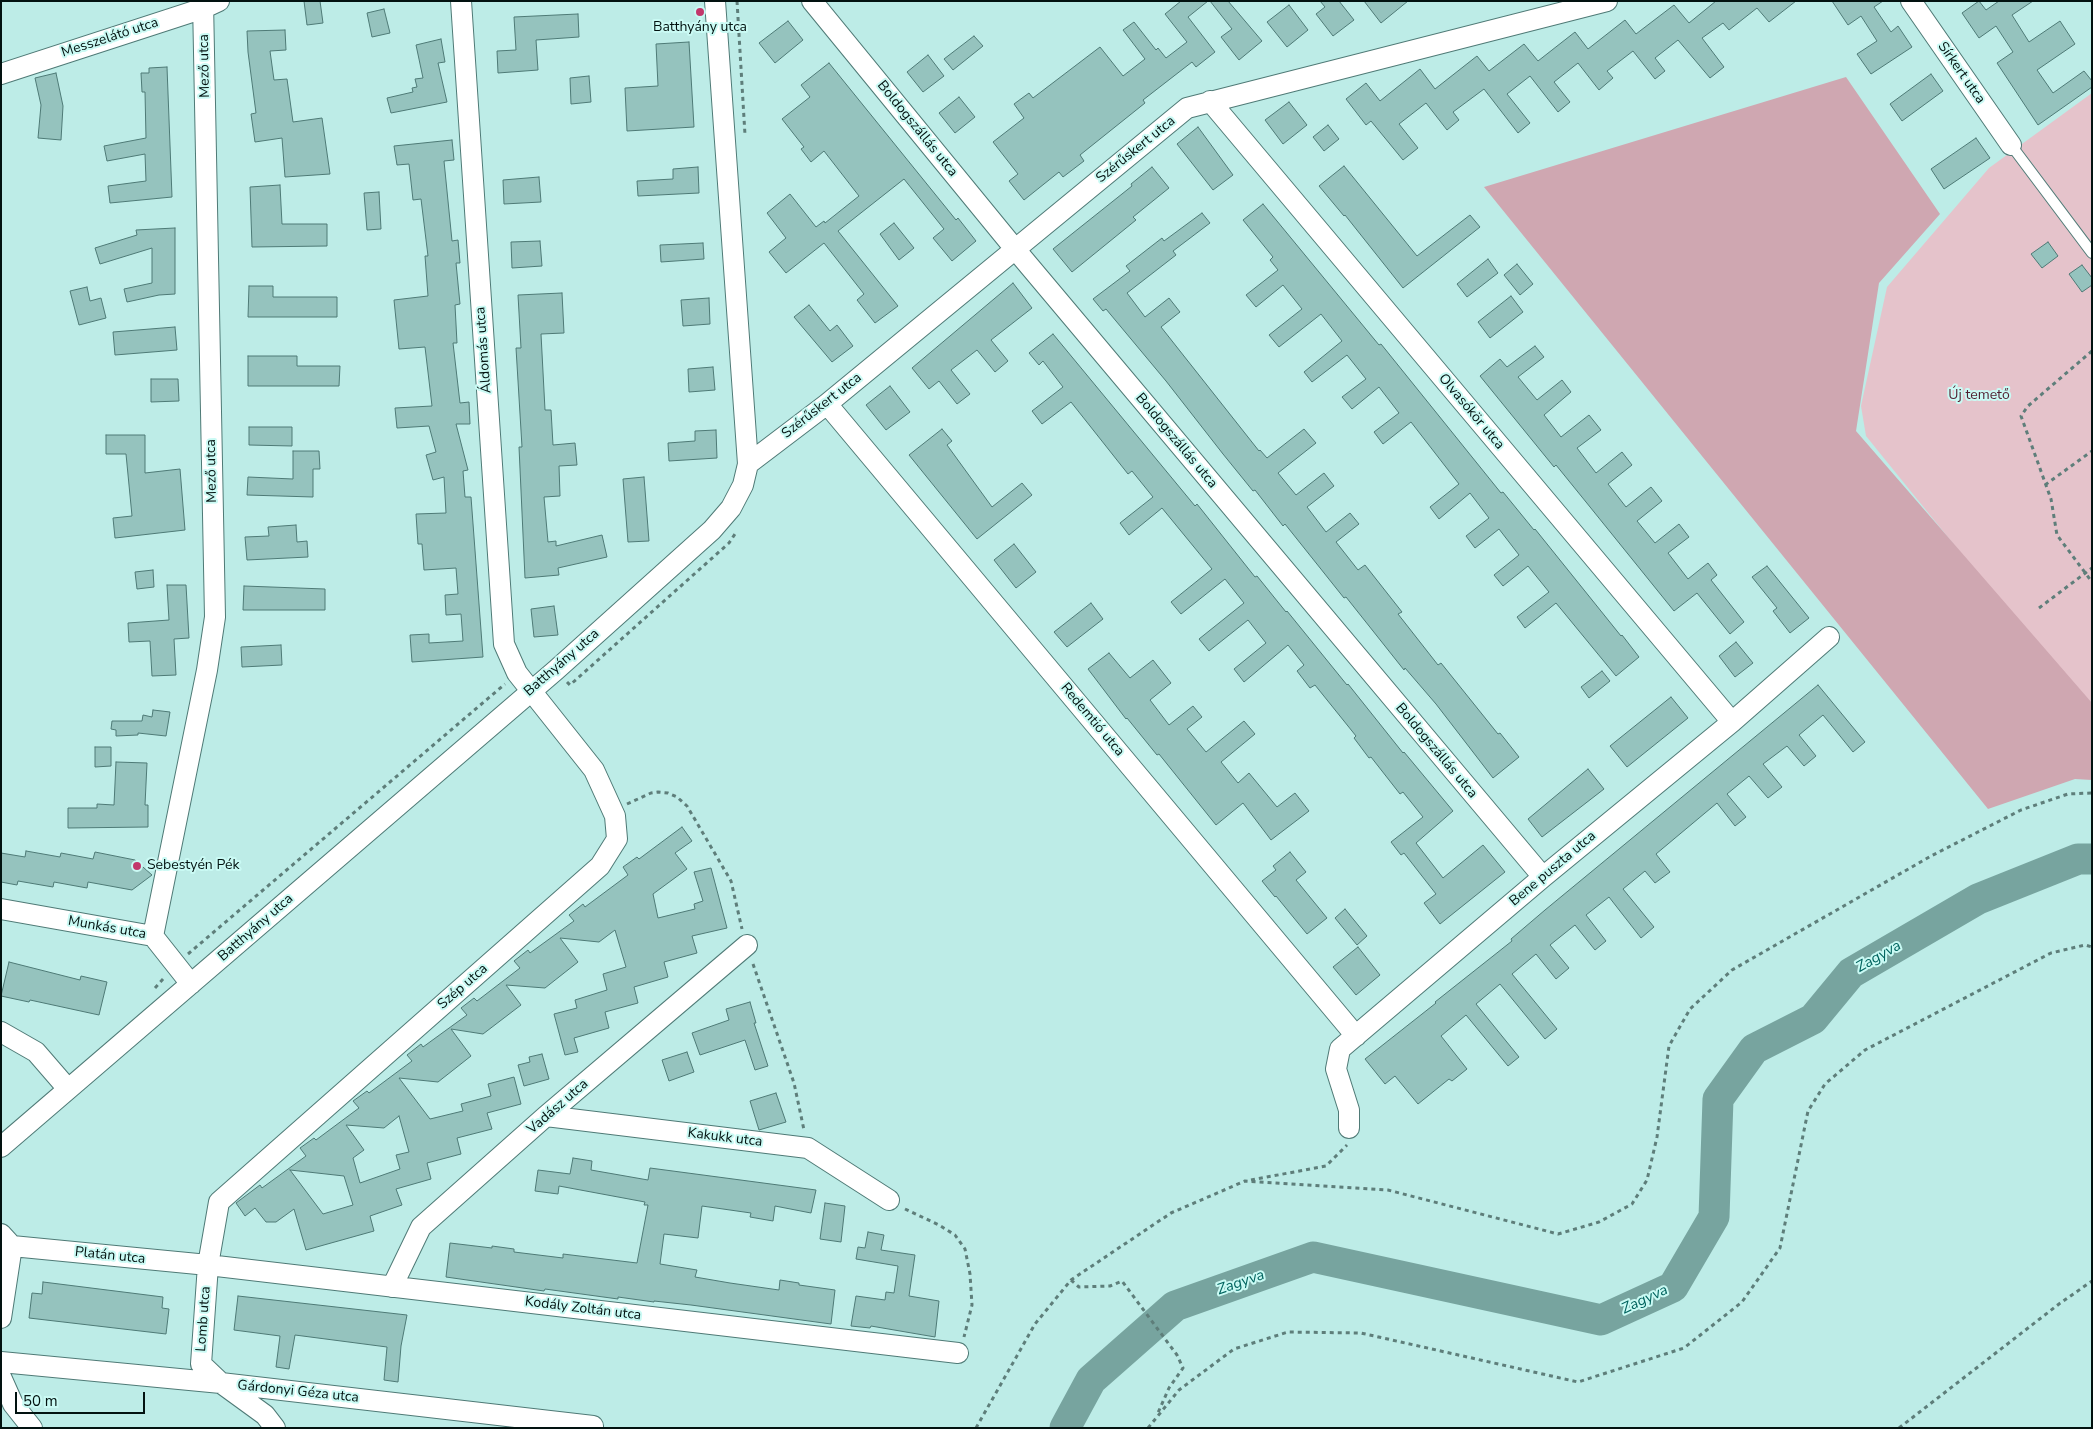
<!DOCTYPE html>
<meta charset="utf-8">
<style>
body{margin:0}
#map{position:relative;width:2093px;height:1429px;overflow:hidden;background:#bdece7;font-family:"Nunito Sans",sans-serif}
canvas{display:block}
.frame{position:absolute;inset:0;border:2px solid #021210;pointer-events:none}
.scale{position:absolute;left:15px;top:1392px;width:130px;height:22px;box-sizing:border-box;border:2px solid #021210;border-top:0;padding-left:6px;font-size:15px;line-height:18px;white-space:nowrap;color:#021210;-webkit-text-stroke:4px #cafaf4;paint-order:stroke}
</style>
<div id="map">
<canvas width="2093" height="1429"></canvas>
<div class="frame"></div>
<div class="scale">50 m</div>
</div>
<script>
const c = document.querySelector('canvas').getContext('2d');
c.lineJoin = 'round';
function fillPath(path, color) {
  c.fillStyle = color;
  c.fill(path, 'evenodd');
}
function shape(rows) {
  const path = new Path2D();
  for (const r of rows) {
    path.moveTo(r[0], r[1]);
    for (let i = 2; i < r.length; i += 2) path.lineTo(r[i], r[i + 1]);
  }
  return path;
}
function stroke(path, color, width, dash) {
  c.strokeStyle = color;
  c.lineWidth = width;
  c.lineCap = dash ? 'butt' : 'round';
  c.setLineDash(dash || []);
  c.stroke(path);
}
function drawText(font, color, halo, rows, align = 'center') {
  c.font = font + ' "Nunito Sans",sans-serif';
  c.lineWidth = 4;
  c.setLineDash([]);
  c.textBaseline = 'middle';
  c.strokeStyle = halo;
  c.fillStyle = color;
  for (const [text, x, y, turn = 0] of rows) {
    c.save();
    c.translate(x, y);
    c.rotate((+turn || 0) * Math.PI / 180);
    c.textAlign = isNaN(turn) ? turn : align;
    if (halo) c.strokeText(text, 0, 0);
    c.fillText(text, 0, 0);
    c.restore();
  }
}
fillPath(shape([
 [2092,93,2092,704,1985,583,1866,436,1861,406,1887,287,1989,168]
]), '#e5c3cb');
fillPath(shape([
 [1846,77,1940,214,1879,283,1856,431,2092,703,2092,780,2075,779,1988,809,1484,187]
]), '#cfa7b1');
stroke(shape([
 [1065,1428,1091,1380,1175,1306,1313,1257,1601,1320,1673,1287,1714,1217,1718,1099,1754,1049,1813,1019,1851,973,1978,899,2078,859,2092,859]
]), '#77a49f', 31);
const building = shape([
 [304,1,320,1,323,23,307,25,304,1],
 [1181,1,1208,1,1188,17,1215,52,1196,67,1192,62,1143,100,1145,103,1080,155,1084,161,1063,177,1059,172,1024,200,1009,181,1018,174,993,142,1024,118,1014,104,1029,93,1033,98,1100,47,1123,76,1145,59,1123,30,1134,22,1156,50,1158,48,1166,58,1187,42,1165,14,1181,1],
 [1210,1,1228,1,1262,41,1239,60,1221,37,1232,29,1210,1],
 [1320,1,1339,1,1354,20,1333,36,1316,14,1325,7,1320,1],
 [1364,1,1408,1,1381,23,1364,1],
 [1716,1,1796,1,1769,22,1757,8,1729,30,1723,23,1702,38,1724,67,1710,78,1678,40,1655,58,1665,71,1655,79,1633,51,1607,71,1613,78,1599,90,1578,63,1554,82,1570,102,1558,112,1530,76,1507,94,1530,123,1518,133,1484,89,1453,112,1459,120,1447,130,1426,103,1399,124,1418,148,1403,160,1371,121,1366,125,1346,99,1366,83,1380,101,1420,69,1435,89,1477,56,1489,71,1524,44,1538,61,1575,32,1588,49,1625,20,1636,34,1674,5,1689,23,1716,1],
 [1832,1,1883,1,1874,7,1891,32,1898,26,1912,47,1871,74,1857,54,1877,41,1861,16,1848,25,1832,1],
 [1979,1,1986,10,1999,1,2033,1,2012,15,2029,42,2060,21,2075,44,2037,70,2053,93,2084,71,2092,81,2092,87,2038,125,1997,63,2013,52,1996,26,1979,38,1962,13,1979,1],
 [1289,5,1308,30,1287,47,1267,22,1289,5],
 [384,9,390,33,372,37,367,13,384,9],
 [578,14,579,37,536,40,538,70,498,73,497,51,516,50,514,17,578,14],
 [788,21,803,40,775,63,759,43,788,21],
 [285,30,286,50,270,51,274,80,287,79,293,122,322,118,330,174,285,177,282,138,255,142,251,114,256,113,248,52,247,31,285,30],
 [974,36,983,46,953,70,944,59,974,36],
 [441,39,445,62,438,63,447,102,391,113,387,98,413,92,412,88,417,87,415,79,423,78,416,45,441,39],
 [689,42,694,127,627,131,625,88,658,86,656,44,689,42],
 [928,55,944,76,923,92,907,72,928,55],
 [829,63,956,220,958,218,976,241,952,261,933,238,944,229,904,179,838,231,898,306,875,323,857,300,864,294,824,243,786,273,769,252,786,238,767,213,790,194,816,227,824,221,825,223,859,196,824,151,811,162,801,149,804,147,782,119,810,97,801,85,829,63],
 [167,67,172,197,110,203,108,186,146,181,145,154,107,161,104,146,146,138,145,92,142,92,141,73,149,73,149,68,167,67],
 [56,73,63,106,61,140,38,138,41,105,35,78,56,73],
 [1931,74,1943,91,1902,121,1890,104,1931,74],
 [589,76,591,102,571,104,570,78,589,76],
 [959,97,975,117,955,133,939,113,959,97],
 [1289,102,1307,125,1283,144,1265,120,1289,102],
 [1328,125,1339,139,1324,151,1313,137,1328,125],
 [1198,127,1233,175,1213,190,1177,144,1198,127],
 [1976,138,1990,158,1944,189,1931,169,1976,138],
 [452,140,454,160,444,161,452,241,458,240,460,263,456,263,460,304,455,305,457,343,453,343,460,403,469,402,470,424,456,424,468,470,463,471,465,497,471,497,483,657,412,662,410,635,429,634,429,643,463,641,461,614,446,615,445,595,458,594,456,568,424,570,422,544,418,544,416,514,446,513,444,477,433,480,426,455,436,452,429,426,397,428,395,408,432,406,425,347,399,349,394,300,428,296,425,256,428,256,421,199,413,200,409,164,397,165,394,146,452,140],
 [1344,166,1417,256,1470,215,1480,227,1403,288,1345,215,1344,216,1319,186,1344,166],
 [698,167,699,193,638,196,637,181,673,179,673,169,698,167],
 [1152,167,1169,188,1133,217,1136,220,1072,272,1053,249,1132,186,1131,184,1152,167],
 [539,177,541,202,504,204,503,180,539,177],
 [280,185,282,224,327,224,327,246,252,247,250,187,280,185],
 [379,192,381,229,367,230,364,193,379,192],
 [1263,204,1379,345,1381,344,1501,493,1503,492,1534,530,1535,529,1621,636,1622,635,1639,657,1616,676,1556,603,1525,628,1517,617,1549,592,1528,566,1503,586,1494,575,1519,555,1499,529,1475,548,1466,536,1489,518,1470,493,1439,519,1430,507,1459,484,1411,422,1383,444,1374,432,1399,413,1379,387,1352,409,1342,397,1366,379,1347,355,1312,382,1304,372,1342,341,1321,314,1279,347,1269,335,1302,309,1283,285,1256,307,1246,295,1278,270,1270,260,1273,257,1243,220,1263,204],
 [1202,213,1210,223,1173,251,1176,255,1127,293,1145,317,1169,298,1180,312,1161,327,1259,451,1260,450,1267,458,1304,429,1316,443,1278,473,1296,495,1324,473,1334,486,1307,507,1326,532,1350,513,1359,524,1336,542,1358,570,1365,565,1402,612,1398,614,1438,665,1441,663,1498,734,1500,733,1519,757,1493,778,1436,704,1405,668,1404,670,1346,597,1344,598,1285,524,1283,526,1255,490,1253,491,1223,454,1166,381,1106,309,1103,311,1093,299,1130,271,1126,266,1162,238,1164,241,1202,213],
 [894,223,914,248,899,260,880,234,894,223],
 [175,228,175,294,159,295,127,302,124,289,152,283,152,248,100,264,95,248,137,235,136,230,175,228],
 [540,241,542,266,512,268,511,242,540,241],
 [2048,242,2058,256,2042,268,2031,254,2048,242],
 [703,243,704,259,661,262,660,245,703,243],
 [1488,259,1498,273,1467,297,1457,284,1488,259],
 [1517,264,1533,284,1520,295,1504,275,1517,264],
 [2082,265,2092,278,2092,285,2082,292,2069,274,2082,265],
 [1013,283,1032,308,991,340,1008,361,995,372,977,350,951,370,970,394,957,404,939,381,929,389,912,368,1013,283],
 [249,286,273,286,273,297,337,297,337,317,248,317,249,286],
 [87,287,90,301,101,298,106,318,79,325,70,291,87,287],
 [562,293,564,333,541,334,545,410,551,410,553,445,575,443,577,465,559,466,560,496,544,497,548,542,556,541,556,546,602,535,607,557,558,568,559,575,525,578,519,447,522,447,516,348,521,348,518,295,562,293],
 [1511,296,1523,312,1490,338,1478,322,1511,296],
 [709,298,710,324,683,326,681,300,709,298],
 [809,305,830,331,837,325,853,346,832,362,794,317,809,305],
 [175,327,177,350,115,355,113,332,175,327],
 [1053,334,1195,506,1197,504,1255,577,1257,576,1286,612,1287,611,1347,685,1348,684,1403,753,1404,752,1453,811,1416,843,1443,878,1483,845,1505,872,1440,924,1424,903,1436,894,1404,853,1401,855,1391,842,1423,817,1403,792,1400,794,1371,757,1369,758,1354,738,1356,736,1315,685,1310,688,1297,671,1304,665,1288,645,1244,682,1234,669,1266,643,1248,620,1209,651,1199,639,1244,603,1225,579,1181,614,1171,602,1212,569,1162,508,1129,535,1120,523,1153,497,1132,471,1128,474,1071,402,1042,424,1032,411,1063,387,1043,361,1039,365,1029,353,1053,334],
 [1535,346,1544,357,1518,377,1537,400,1562,380,1571,392,1544,415,1561,437,1589,415,1601,430,1577,448,1596,473,1622,452,1632,465,1608,484,1626,507,1651,487,1662,501,1637,521,1655,543,1679,524,1689,537,1668,553,1688,579,1708,563,1717,575,1711,580,1744,622,1730,634,1697,593,1674,611,1586,502,1556,465,1554,467,1480,376,1500,359,1507,367,1535,346],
 [248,356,297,356,297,366,340,366,339,386,248,386,248,356],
 [713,367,715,390,689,392,688,369,713,367],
 [151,379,178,379,179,401,151,402,151,379],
 [890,386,910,412,886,430,866,405,890,386],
 [249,427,292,427,292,446,249,445,249,427],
 [942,429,952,441,947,445,992,507,1022,483,1032,495,977,539,909,455,942,429],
 [716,430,717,458,669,461,668,443,695,441,695,431,716,430],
 [106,435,145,435,145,473,180,469,185,530,115,538,113,518,132,516,126,454,106,454,106,435],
 [293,451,319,451,320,469,313,469,313,497,247,495,248,477,293,479,293,451],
 [644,477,649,541,628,542,623,479,644,477],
 [296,525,297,542,307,541,308,557,247,560,245,537,269,536,268,527,296,525],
 [1014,544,1036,572,1016,588,994,560,1014,544],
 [1767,566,1809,618,1790,633,1773,611,1777,608,1752,577,1767,566],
 [153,570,154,587,137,589,135,572,153,570],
 [167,585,186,585,189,638,174,639,176,675,152,676,150,641,129,642,128,623,169,620,167,585],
 [244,586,325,589,325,610,243,610,244,586],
 [1091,603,1103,619,1067,647,1054,632,1091,603],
 [554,606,558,635,534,637,531,609,554,606],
 [1736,642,1753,663,1735,677,1719,656,1736,642],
 [281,645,282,665,242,667,241,647,281,645],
 [1109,653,1130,678,1153,660,1171,683,1150,700,1169,725,1193,706,1202,717,1187,729,1206,752,1244,721,1255,734,1221,762,1238,783,1249,773,1277,807,1295,793,1309,811,1271,840,1243,803,1216,825,1159,754,1157,755,1127,718,1126,719,1088,669,1109,653],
 [1602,671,1610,681,1589,698,1581,687,1602,671],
 [1818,685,1865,742,1853,752,1823,715,1799,735,1816,756,1804,766,1787,746,1763,764,1782,787,1768,798,1749,776,1727,794,1746,817,1735,826,1717,803,1656,854,1670,872,1655,883,1645,871,1623,889,1654,927,1641,938,1609,897,1586,915,1606,941,1595,950,1575,925,1550,945,1569,968,1556,979,1536,954,1512,974,1557,1029,1545,1039,1500,984,1476,1004,1519,1057,1508,1066,1466,1015,1441,1036,1467,1069,1452,1081,1449,1079,1418,1104,1395,1076,1385,1084,1365,1059,1436,1003,1435,1002,1512,941,1511,939,1545,910,1818,685],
 [1671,697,1688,718,1627,767,1610,746,1671,697],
 [153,710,170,712,166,736,138,733,138,735,116,736,116,730,111,729,112,721,142,721,143,715,152,717,153,710],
 [95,747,111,747,111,766,95,767,95,747],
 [116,762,147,763,145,805,148,805,148,827,68,828,68,808,97,808,97,804,114,805,116,762],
 [1588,769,1604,789,1542,837,1528,819,1588,769],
 [682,827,692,841,675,853,687,869,653,894,658,918,695,909,694,904,703,901,694,872,711,868,727,928,692,936,697,953,664,962,668,977,634,987,638,1003,605,1012,609,1028,574,1038,578,1052,565,1055,554,1014,577,1008,575,1000,607,990,603,974,626,967,615,930,599,942,560,938,578,962,545,988,506,985,521,1005,483,1034,451,1029,471,1056,438,1082,399,1078,430,1119,463,1111,461,1104,491,1096,488,1084,514,1077,521,1104,487,1113,492,1129,457,1138,461,1154,427,1163,431,1179,396,1189,402,1205,370,1216,374,1231,306,1250,294,1209,276,1222,266,1222,255,1208,245,1216,236,1203,260,1185,262,1188,306,1156,300,1148,314,1138,316,1140,359,1108,353,1101,367,1091,369,1093,412,1061,407,1055,421,1044,423,1047,467,1015,461,1008,474,998,477,1001,520,968,514,961,528,950,530,953,574,921,569,915,583,904,585,907,628,875,623,867,637,857,639,859,682,827],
 [399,1116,409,1152,396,1155,400,1169,360,1183,353,1158,364,1150,346,1125,384,1128,399,1116],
 [290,1170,344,1176,353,1205,323,1214,290,1170],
 [26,851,60,857,61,853,93,859,95,852,135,860,152,875,132,890,88,882,87,888,54,882,53,887,18,881,17,885,1,882,1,853,25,857,26,851],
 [1290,852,1306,872,1296,880,1327,918,1307,934,1276,896,1275,897,1262,881,1276,870,1273,866,1290,852],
 [1345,909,1367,936,1357,945,1335,918,1345,909],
 [1358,947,1380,975,1356,995,1333,967,1358,947],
 [9,962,80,980,81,976,107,982,99,1015,30,1000,29,1002,1,996,9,962],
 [750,1002,756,1023,754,1023,768,1066,755,1070,745,1040,700,1055,692,1033,729,1020,726,1009,750,1002],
 [687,1052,694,1072,669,1081,662,1060,687,1052],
 [542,1054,549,1079,524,1086,518,1065,530,1062,529,1057,542,1054],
 [776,1093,786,1122,759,1130,750,1101,776,1093],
 [573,1158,592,1161,591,1170,648,1180,650,1168,816,1190,811,1213,775,1206,773,1221,750,1217,751,1213,702,1206,698,1238,664,1234,660,1264,697,1270,695,1277,730,1283,779,1290,780,1280,799,1283,799,1285,835,1290,831,1324,691,1305,654,1301,654,1302,618,1297,618,1299,545,1289,544,1291,446,1277,450,1243,492,1248,492,1246,514,1249,514,1252,563,1258,563,1254,637,1263,648,1205,644,1205,645,1202,559,1186,558,1194,535,1191,538,1170,570,1174,573,1158],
 [825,1203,845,1206,841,1242,820,1239,825,1203],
 [868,1232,884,1235,881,1250,915,1255,909,1296,939,1301,935,1337,871,1326,870,1328,851,1326,856,1296,885,1300,886,1292,894,1293,898,1266,856,1259,858,1247,865,1248,868,1232],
 [43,1282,163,1297,162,1308,169,1309,166,1334,29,1318,32,1293,42,1294,43,1282],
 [238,1296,407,1315,401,1346,398,1382,384,1380,387,1347,295,1335,289,1369,276,1367,280,1336,234,1330,238,1296]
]);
fillPath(building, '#95c3be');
stroke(building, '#4e7a76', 1);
const lane = shape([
 [2011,145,2092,253]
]);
const street = shape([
 [812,1,1015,249,1543,877],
 [1911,1,2011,145],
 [1,74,204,8,219,1],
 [1210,101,1732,722],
 [827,404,1356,1036],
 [748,464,827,404,1187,108,1607,1],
 [1,909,153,936,191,984],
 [153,936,207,670,215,617,203,1],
 [1,1032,36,1052,68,1089],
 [546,1116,808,1148,889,1200],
 [1349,1128,1349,1110,1336,1069,1340,1049,1543,877,1732,722,1829,637],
 [1,1147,556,670,712,530,731,508,743,485,748,464,715,1],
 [1,1234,12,1246,1,1318],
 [12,1246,208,1265,958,1353],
 [392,1287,421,1227,546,1116,747,945],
 [1,1362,221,1383,593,1426],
 [1,1377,13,1404,32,1428],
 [275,1428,265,1415,221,1383,201,1364,208,1265,219,1202,600,866,617,839,615,816,594,770,517,673,504,644,461,1]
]);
stroke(lane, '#4f7a76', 12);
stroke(street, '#4f7a76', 22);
stroke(shape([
 [737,1,745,135],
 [2092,351,2028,406,2021,416,2051,499,2057,535,2092,582],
 [2045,485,2092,451],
 [2039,608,2092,568],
 [567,682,570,685,729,543,737,531],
 [627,804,651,793,658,792,668,793,677,797,687,806,731,881,742,929],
 [188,954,505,684],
 [753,964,794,1083,804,1130],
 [155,988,164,978],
 [1251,1180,1326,1166,1347,1145],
 [905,1209,939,1225,955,1235,965,1249,970,1274,972,1305,964,1337],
 [1071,1280,1079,1287,1110,1286,1122,1281,1177,1355,1183,1368,1169,1388,1157,1415],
 [976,1428,1035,1324,1071,1280,1171,1213,1245,1181,1388,1190,1558,1234,1599,1222,1632,1204,1647,1180,1657,1137,1669,1046,1690,1009,1732,970,1931,856,2021,810,2068,794,2092,793],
 [1148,1428,1179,1390,1234,1349,1288,1332,1361,1333,1578,1382,1684,1348,1742,1302,1780,1248,1808,1111,1825,1084,1865,1050,2051,953,2085,945,2092,947],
 [1899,1428,2059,1304,2092,1281]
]), '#5e7e7a', 3, [4, 4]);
stroke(lane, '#fff', 10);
stroke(street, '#fff', 20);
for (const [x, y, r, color] of [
 [700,12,5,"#c2376b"],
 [137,866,5,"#c2376b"]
]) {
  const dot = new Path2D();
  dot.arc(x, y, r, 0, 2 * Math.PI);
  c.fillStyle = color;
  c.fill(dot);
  stroke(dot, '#cafaf4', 2);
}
drawText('14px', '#021210', '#cafaf4', [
 ["Batthyány utca",700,28],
 ["Sebestyén Pék",147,866,"left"]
]);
drawText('14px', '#021210', '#cafaf4', [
 ["Messzelátó utca",110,38,-18],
 ["Mező utca",205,66,-91],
 ["Sírkert utca",1961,73,55],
 ["Boldogszállás utca",917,129,51],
 ["Szérűskert utca",1136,150,-39],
 ["Áldomás utca",484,350,-94],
 ["Szérűskert utca",822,406,-38],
 ["Olvasókör utca",1471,412,50],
 ["Boldogszállás utca",1176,441,50],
 ["Mező utca",212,471,-91],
 ["Batthyány utca",562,663,-41],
 ["Redemtió utca",1092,720,50],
 ["Boldogszállás utca",1436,751,50],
 ["Bene puszta utca",1553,869,-40],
 ["Munkás utca",107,928,10],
 ["Batthyány utca",256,928,-41],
 ["Szép utca",463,987,-41],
 ["Vadász utca",558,1107,-41],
 ["Kakukk utca",725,1138,7],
 ["Platán utca",110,1256,6],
 ["Kodály Zoltán utca",583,1309,7],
 ["Lomb utca",204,1319,-86],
 ["Gárdonyi Géza utca",298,1392,6]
]);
drawText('14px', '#521e2f', '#cafaf4', [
 ["Új temető",1979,396]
]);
drawText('italic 15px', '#00635e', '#cafaf4', [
 ["Zagyva",1879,957,-30],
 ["Zagyva",1241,1283,-19],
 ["Zagyva",1645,1300,-25]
]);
</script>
